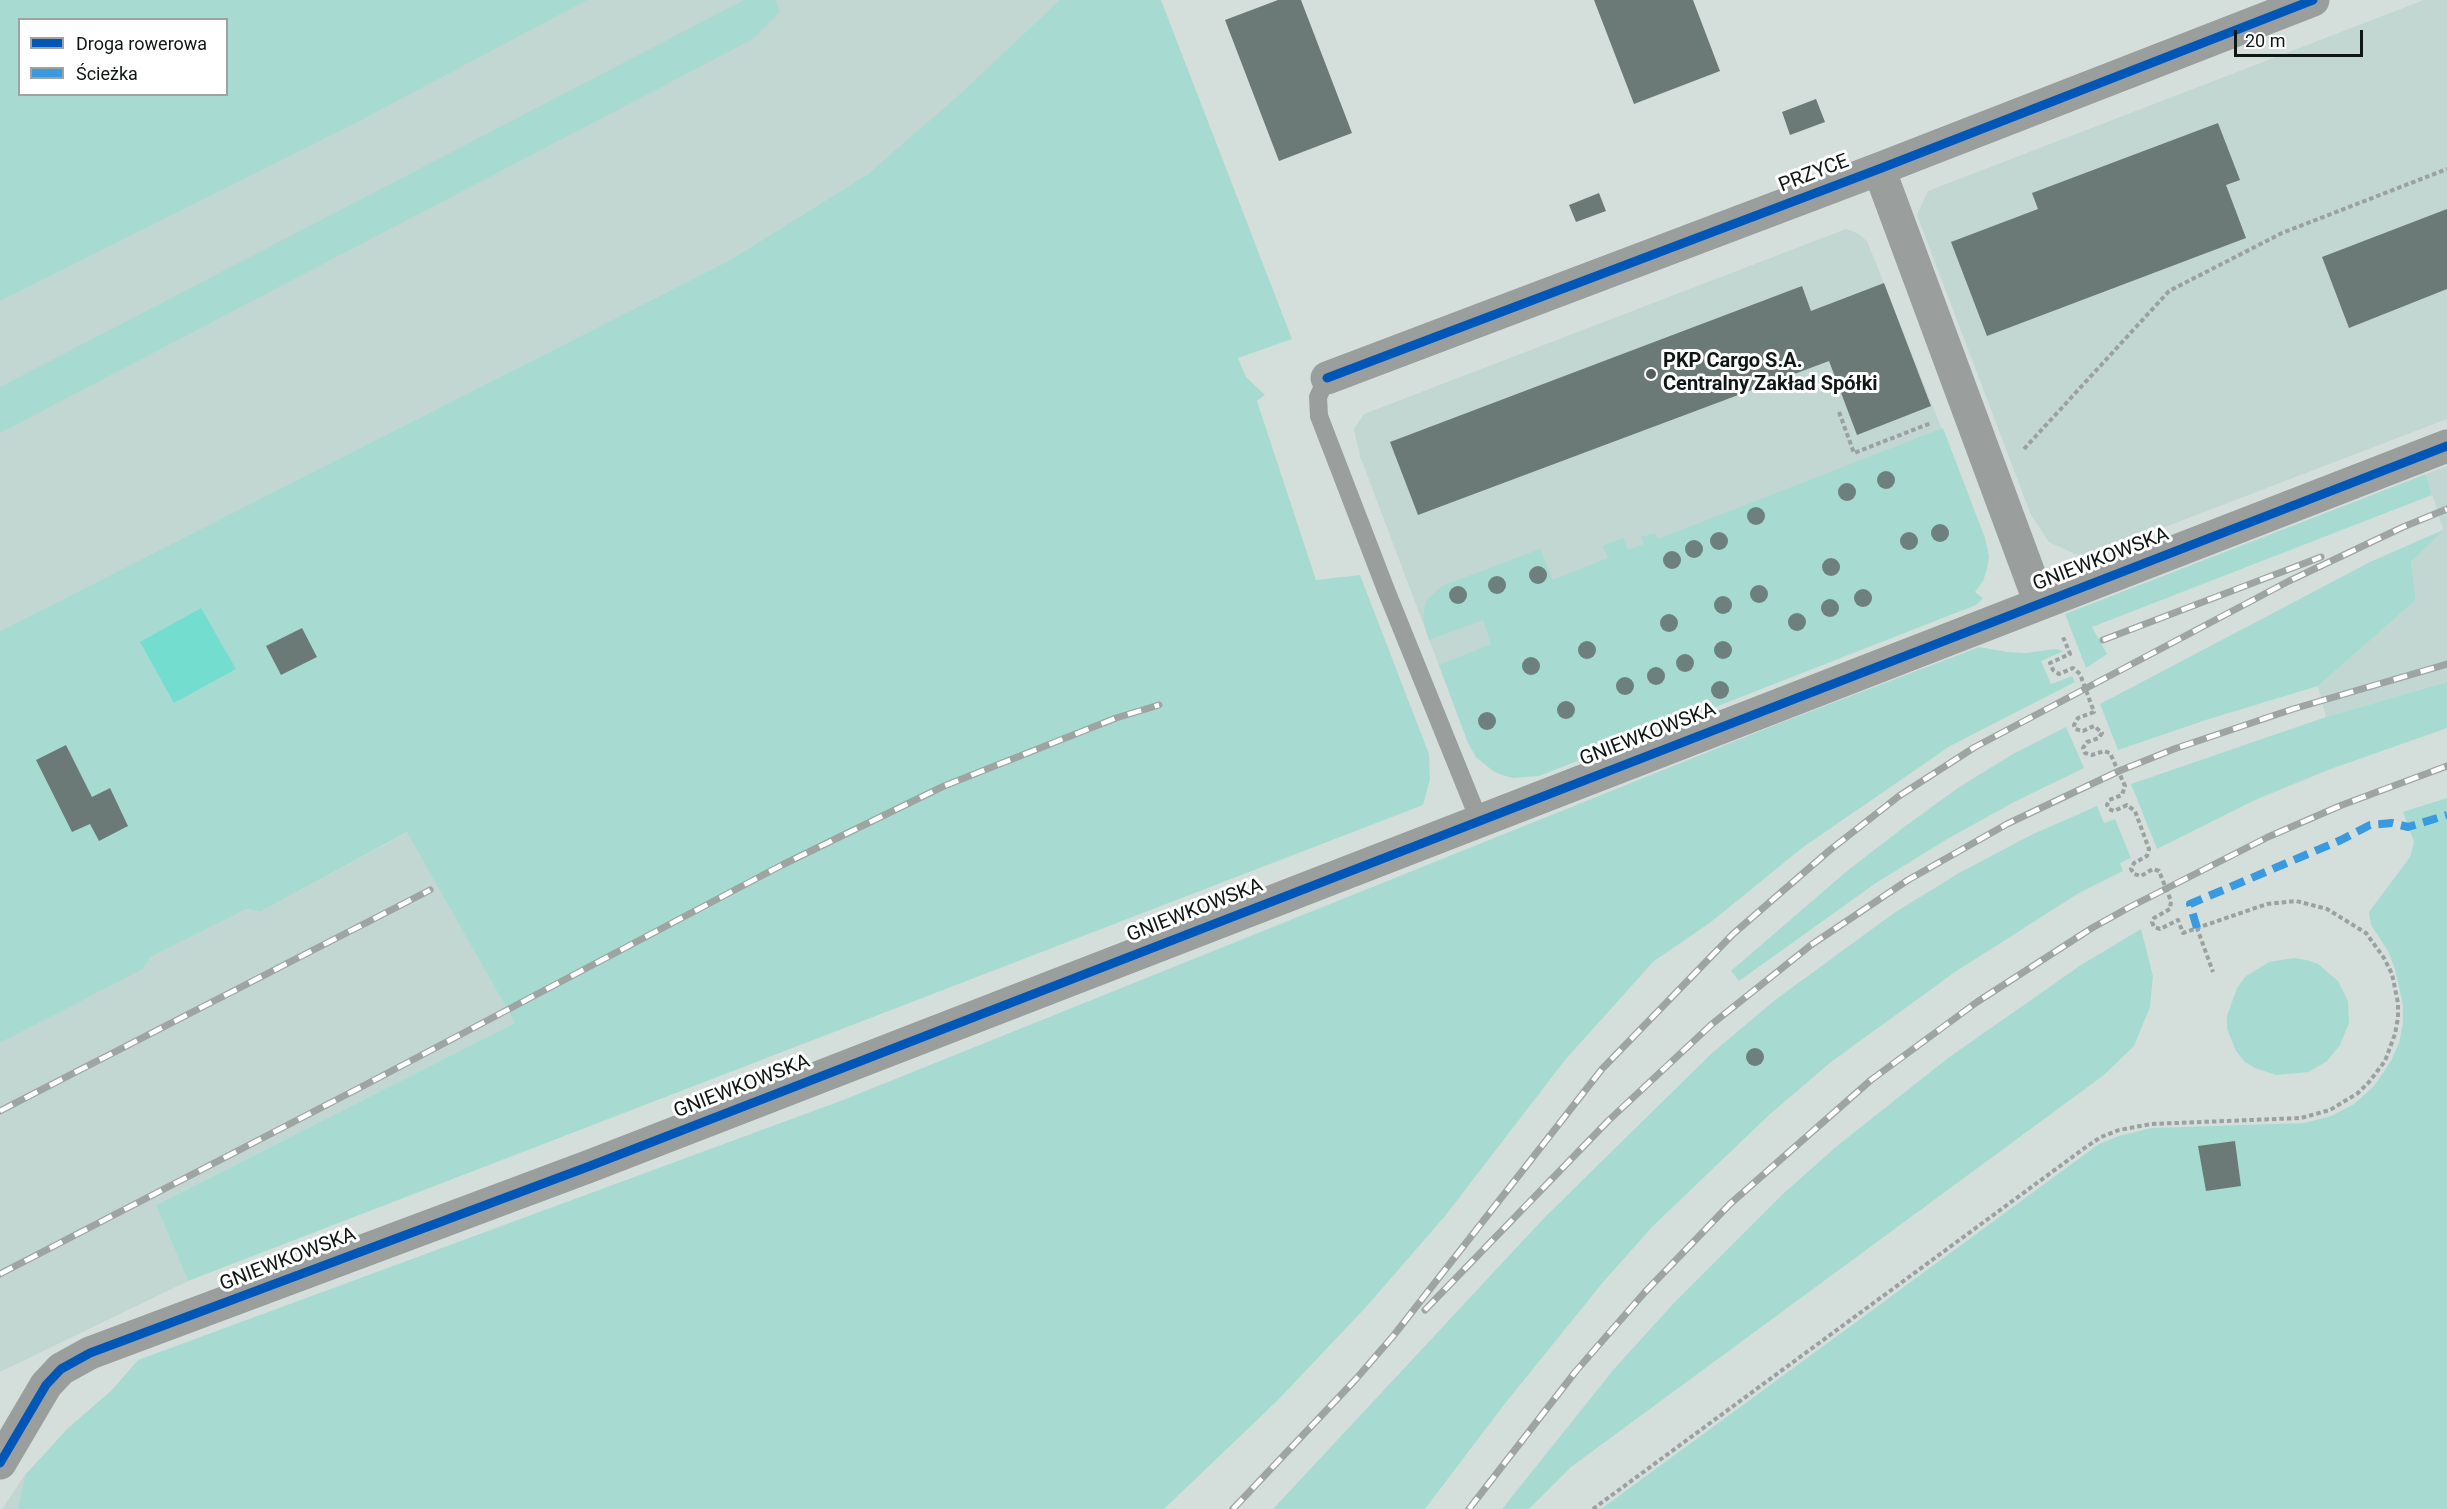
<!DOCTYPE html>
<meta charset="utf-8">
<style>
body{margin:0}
#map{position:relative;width:2447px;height:1509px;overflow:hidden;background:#d4dfdc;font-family:Roboto,sans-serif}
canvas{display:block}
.legend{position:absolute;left:18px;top:18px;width:210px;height:78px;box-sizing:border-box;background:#fff;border:2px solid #9fa2a1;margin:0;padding:8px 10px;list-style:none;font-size:18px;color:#0f1715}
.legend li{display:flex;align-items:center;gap:12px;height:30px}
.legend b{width:30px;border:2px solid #9fa2a1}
.scale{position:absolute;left:2234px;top:30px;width:129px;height:27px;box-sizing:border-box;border:3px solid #0f1715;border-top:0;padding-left:8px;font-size:18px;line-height:21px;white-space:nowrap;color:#0f1715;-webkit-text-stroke:4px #fff;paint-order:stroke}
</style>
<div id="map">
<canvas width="2447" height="1509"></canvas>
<ul class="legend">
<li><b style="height:8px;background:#0057b8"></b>Droga rowerowa</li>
<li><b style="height:8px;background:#3a9adf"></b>Ścieżka</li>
</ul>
<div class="scale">20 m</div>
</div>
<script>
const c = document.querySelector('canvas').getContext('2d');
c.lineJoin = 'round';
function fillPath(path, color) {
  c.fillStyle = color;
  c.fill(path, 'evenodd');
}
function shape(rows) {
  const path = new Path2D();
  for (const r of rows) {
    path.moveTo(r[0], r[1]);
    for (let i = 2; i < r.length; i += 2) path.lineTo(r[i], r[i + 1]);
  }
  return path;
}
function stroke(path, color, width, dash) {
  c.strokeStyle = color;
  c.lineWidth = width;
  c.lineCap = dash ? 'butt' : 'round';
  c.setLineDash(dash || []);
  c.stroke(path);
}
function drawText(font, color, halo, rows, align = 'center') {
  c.font = font + ' Roboto,sans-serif';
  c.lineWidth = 6;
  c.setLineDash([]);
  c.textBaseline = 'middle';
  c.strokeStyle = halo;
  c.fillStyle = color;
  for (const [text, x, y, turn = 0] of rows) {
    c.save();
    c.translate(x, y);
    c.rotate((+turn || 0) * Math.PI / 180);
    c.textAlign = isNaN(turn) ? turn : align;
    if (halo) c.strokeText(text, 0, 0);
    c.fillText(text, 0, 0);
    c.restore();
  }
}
fillPath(shape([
 [0,0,1147,0,730,260,0,631],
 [20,20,226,20,226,94,20,94],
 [2424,0,2447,0,2447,419,2084,558,2049,542,2031,515,1917,215,1928,191],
 [1846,229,1857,233,1867,241,1985,538,1989,557,1983,581,1962,605,1502,775,1493,771,1476,757,1468,743,1360,456,1354,429,1364,414],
 [2447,466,2447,682,2326,717,2318,686,2416,600,2411,562,2443,529,2426,474],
 [408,832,515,1023,156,1205,188,1281,0,1372,0,1043,142,969,149,957,247,909,260,912],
 [25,1475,18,1509,2,1509]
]), '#c2d6d2');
fillPath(shape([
 [2,0,587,0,361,120,0,301,0,1],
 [20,20,226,20,226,94,20,94],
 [744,0,776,0,780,12,753,39,0,433,0,387],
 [1060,0,1161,0,1292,339,1238,358,1246,377,1265,395,1257,401,1316,580,1360,575,1429,754,1430,779,1423,805,188,1281,156,1205,515,1023,407,832,260,912,247,909,150,957,143,969,0,1043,0,631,730,260,868,174,957,97],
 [1943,428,1985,538,1989,557,1987,569,1983,581,1975,592,1983,598,1976,605,1539,776,1513,778,1502,775,1493,771,1476,757,1468,743,1439,665,1491,644,1483,620,1429,640,1423,619,1425,602,1442,586,1540,549,1553,580,1608,558,1603,546,1623,538,1628,550,1644,544,1641,537,1655,533,1658,539],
 [2426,474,2432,495,2092,627,2107,654,2086,668,2065,614],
 [2443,530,2411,562,2416,600,2318,686,2209,719,2118,750,2100,704,2370,562],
 [1979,647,2008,652,2025,653,2056,649,2064,651,2041,661,2051,684,2072,676,2075,682,1950,746,1802,848,1711,922,1654,961,1565,1060,1445,1216,1367,1306,1278,1400,1164,1509,18,1509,25,1475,68,1428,112,1390,138,1360,843,1100,1775,725],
 [2447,682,2447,728,2328,770,2255,800,2157,849,2131,784,2326,717],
 [2066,727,2084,768,2016,801,1949,838,1876,883,1739,981,1731,971,1847,871,1904,827,1958,788,2011,755],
 [2447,798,2447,1509,1601,1509,2099,1144,2119,1136,2152,1128,2304,1123,2331,1116,2354,1104,2374,1086,2391,1061,2399,1043,2403,1023,2403,1005,2395,969,2388,951,2371,925,2369,912,2410,857,2414,842,2403,812],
 [2097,806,2104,823,2115,819,2131,858,2120,863,2123,871,2079,893,1955,972,1831,1062,1769,1115,1653,1226,1604,1281,1503,1406,1425,1509,1273,1509,1545,1217,1711,1054,1775,1000,1894,913,1959,873,2031,835],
 [2141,929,2153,976,2150,1007,2134,1046,2104,1075,1571,1467,1529,1509,1502,1509,1614,1369,1672,1305,1784,1193,1837,1146,1948,1058,2081,965],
 [2294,958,2307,960,2318,964,2338,981,2348,1001,2349,1023,2340,1045,2327,1061,2309,1072,2276,1075,2255,1068,2245,1062,2236,1051,2227,1029,2227,1016,2237,988,2246,976,2269,962]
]), '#a7dbd2');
fillPath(shape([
 [201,608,236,669,174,703,140,642]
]), '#73decf');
fillPath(shape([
 [1278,0,1301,0,1352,133,1279,161,1225,20],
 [1594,0,1693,0,1720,71,1634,104],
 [1816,99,1825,122,1790,135,1782,112],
 [2218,123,2240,180,2226,185,2246,238,1987,336,1951,242,2038,209,2032,193],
 [1599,193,1606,211,1576,222,1569,205],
 [2447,209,2447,289,2349,328,2322,257],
 [1884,283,1931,406,1857,435,1829,361,1418,515,1390,442,1802,286,1811,311],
 [302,628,317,657,281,675,266,646],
 [66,745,92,797,110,788,128,826,99,841,90,824,72,832,36,760],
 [2235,1141,2241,1186,2206,1191,2198,1146]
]), '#6c7a77');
stroke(shape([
 [1839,412,1854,453,1931,423],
 [2024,449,2169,291,2282,233,2447,169],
 [2062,640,2064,639,2070,654,2050,663,2053,670,2059,674,2073,668,2080,674,2094,712,2078,718,2074,725,2075,729,2083,731,2094,726,2102,733,2099,738,2087,742,2083,748,2085,753,2092,755,2104,751,2110,753,2125,786,2122,795,2109,800,2107,805,2109,809,2114,811,2127,805,2135,811,2149,849,2147,856,2134,863,2131,869,2134,874,2141,876,2153,869,2159,871,2171,901,2170,909,2154,918,2152,922,2154,927,2160,929,2178,920,2183,933,2197,928,2213,972],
 [1593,1509,2086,1147,2101,1137,2119,1130,2151,1124,2301,1118,2330,1110,2358,1093,2369,1082,2385,1061,2395,1034,2398,1018,2398,1003,2392,974,2384,958,2366,933,2327,909,2296,901,2267,904,2197,928]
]), '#9ba0a0', 4, [4.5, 3]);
stroke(shape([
 [1327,378,1318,397,1319,416,1386,590,1479,820]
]), '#9a9e9d', 18);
stroke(shape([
 [1879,169,2040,603],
 [1327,378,1879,169,2313,0],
 [0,1463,46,1385,61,1369,90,1353,590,1166,2447,446]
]), '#9a9e9d', 33);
const rail = shape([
 [2103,640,2321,557],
 [0,1111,430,890],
 [0,1274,363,1086,782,865,944,786,1116,718,1159,705],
 [1425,1310,1608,1121,1712,1024,1811,945,1908,880,2007,824,2119,771,2174,749,2293,709,2447,664],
 [1233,1509,1356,1379,1394,1335,1602,1069,1733,934,1830,850,1899,796,1975,747,2289,581,2403,527,2447,509],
 [1469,1509,1576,1371,1645,1292,1730,1204,1871,1080,1977,1002,2092,928,2128,908,2268,837,2342,805,2447,766]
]);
stroke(rail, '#9da4a2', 7);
stroke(rail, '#fff', 4.5, [14]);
stroke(shape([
 [2197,928,2190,904,2341,840,2370,825,2392,823,2408,827,2447,815]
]), '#3a9adf', 8, [15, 8]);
stroke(shape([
 [1327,378,1879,169,2313,0],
 [0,1463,46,1385,61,1369,90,1353,590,1166,2447,446]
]), '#0057b8', 9);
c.fillStyle = '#6e807d';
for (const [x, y] of [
 [1886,480],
 [1847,492],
 [1756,516],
 [1940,533],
 [1719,541],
 [1909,541],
 [1694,549],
 [1672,560],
 [1831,567],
 [1538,575],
 [1497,585],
 [1759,594],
 [1458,595],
 [1863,598],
 [1723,605],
 [1830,608],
 [1797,622],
 [1669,623],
 [1587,650],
 [1723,650],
 [1685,663],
 [1531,666],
 [1656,676],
 [1625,686],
 [1720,690],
 [1566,710],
 [1487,721],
 [1755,1057]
]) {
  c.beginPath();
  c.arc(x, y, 9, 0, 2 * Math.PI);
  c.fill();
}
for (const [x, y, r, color] of [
 [1651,374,6,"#545d5b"]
]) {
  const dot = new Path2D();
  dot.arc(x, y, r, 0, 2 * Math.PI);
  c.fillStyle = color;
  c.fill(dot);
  stroke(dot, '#fff', 2);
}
drawText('20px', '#0f1715', '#fff', [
 ["PRZYCE",1814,174,-21],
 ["GNIEWKOWSKA",2101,560,-21],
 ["GNIEWKOWSKA",1648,735,-21],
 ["GNIEWKOWSKA",1195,911,-21],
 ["GNIEWKOWSKA",742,1087,-21],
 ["GNIEWKOWSKA",288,1260,-21]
]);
drawText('bold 20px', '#0f1715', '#fff', [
 ["PKP Cargo S.A.",1663,362],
 ["Centralny Zakład Spółki",1663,385]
], 'left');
</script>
